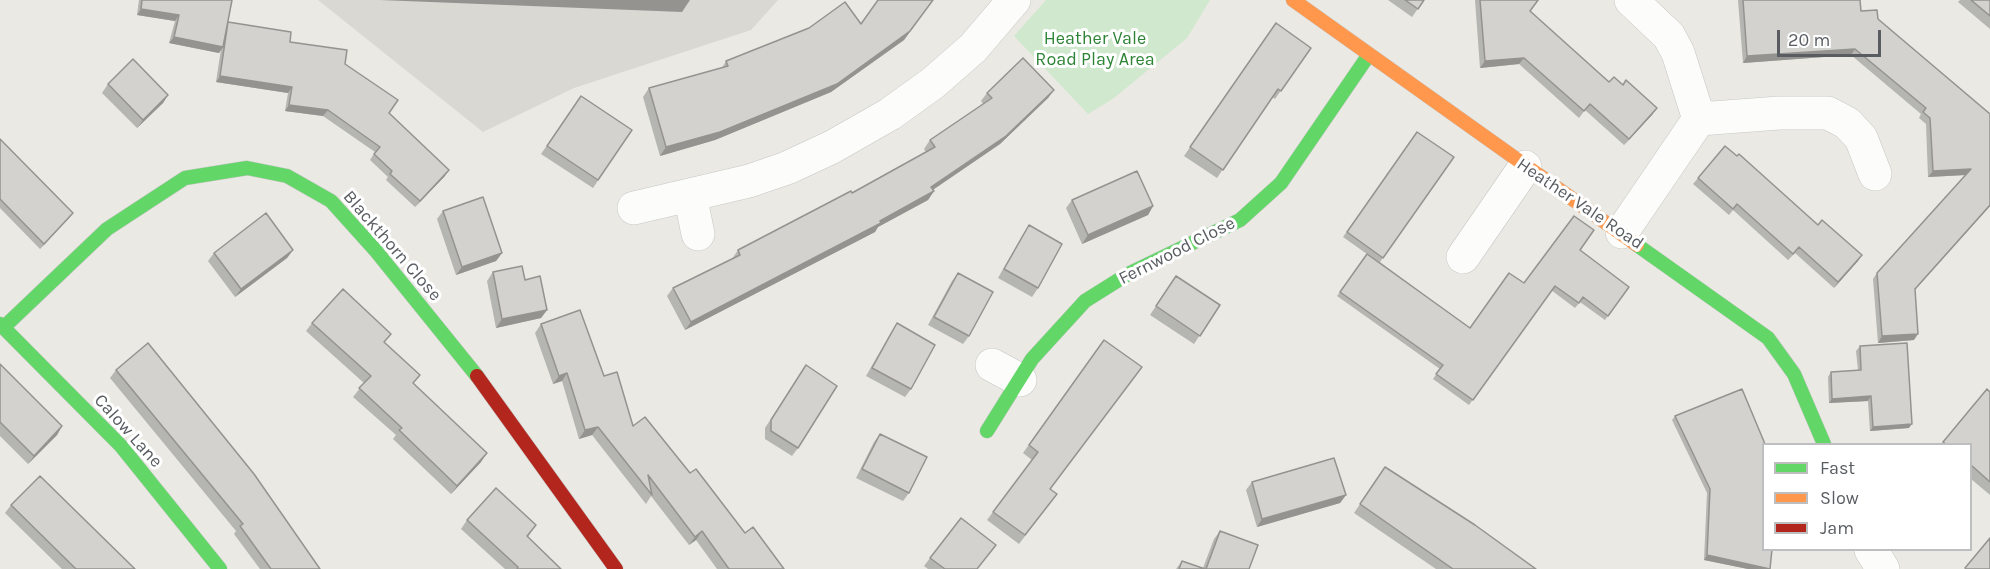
<!DOCTYPE html>
<style>
body{margin:0}
#map{position:relative;width:1990px;height:569px;overflow:hidden;background:#eae9e3;font-family:Karla,sans-serif}
canvas{display:block}
.legend{position:absolute;left:1762px;top:443px;width:210px;height:108px;box-sizing:border-box;background:#fff;border:2px solid #bdbec0;margin:0;padding:8px 10px;list-style:none;font-size:18px;color:#595d62}
.legend li{display:flex;align-items:center;gap:12px;height:30px}
.legend b{width:30px;border:2px solid #bdbec0}
.scale{position:absolute;left:1777px;top:30px;width:104px;height:27px;box-sizing:border-box;border:3px solid #595d62;border-top:0;padding-left:8px;font-size:18px;line-height:21px;white-space:nowrap;color:#595d62;-webkit-text-stroke:4px #fff;paint-order:stroke}
</style>
<div id="map">
<canvas width="1990" height="569"></canvas>
<ul class="legend">
<li><b style="height:8px;background:#63d668"></b>Fast</li>
<li><b style="height:8px;background:#ff974d"></b>Slow</li>
<li><b style="height:8px;background:#b3261e"></b>Jam</li>
</ul>
<div class="scale">20 m</div>
</div>
<script>
const c = document.querySelector('canvas').getContext('2d');
c.lineJoin = 'round';
function fillPath(path, color) {
  c.fillStyle = color;
  c.fill(path, 'evenodd');
}
function shape(rows) {
  const path = new Path2D();
  for (const r of rows) {
    path.moveTo(r[0], r[1]);
    for (let i = 2; i < r.length; i += 2) path.lineTo(r[i], r[i + 1]);
  }
  return path;
}
function stroke(path, color, width, dash) {
  c.strokeStyle = color;
  c.lineWidth = width;
  c.lineCap = dash ? 'butt' : 'round';
  c.setLineDash(dash || []);
  c.stroke(path);
}
function drawText(font, color, halo, rows, align = 'center') {
  c.font = font + ' Karla,sans-serif';
  c.lineWidth = 6;
  c.setLineDash([]);
  c.textBaseline = 'middle';
  c.strokeStyle = halo;
  c.fillStyle = color;
  for (const [text, x, y, turn = 0] of rows) {
    c.save();
    c.translate(x, y);
    c.rotate((+turn || 0) * Math.PI / 180);
    c.textAlign = isNaN(turn) ? turn : align;
    if (halo) c.strokeText(text, 0, 0);
    c.fillText(text, 0, 0);
    c.restore();
  }
}
fillPath(shape([
 [318,0,778,0,751,30,574,88,483,132]
]), '#d9d8d3');
fillPath(shape([
 [1046,0,1210,0,1187,38,1114,98,1088,114,1014,36]
]), '#d0e8ce');
const street = shape([
 [1631,0,1669,36,1678,53,1699,119],
 [690,195,698,234],
 [634,208,749,181,787,168,832,147,890,114,933,83,973,48,1014,0],
 [1622,232,1699,119,1779,113,1828,113,1847,123,1861,138,1875,174],
 [1463,257,1525,167],
 [992,365,1020,380],
 [1871,550,1883,569]
]);
const fast = shape([
 [1637,245,1768,338,1794,374,1824,444],
 [0,324,121,446,220,569],
 [4,327,107,229,185,178,247,168,287,176,331,201,376,251,477,376],
 [987,431,1032,359,1085,301,1128,274,1240,220,1281,183,1368,56]
]);
const slow = shape([
 [1293,0,1637,245]
]);
const jam = shape([
 [477,376,616,569]
]);
stroke(street, '#c6c7c5', 34);
stroke(fast, '#c7c8c7', 15);
stroke(slow, '#c7c8c7', 15);
stroke(jam, '#c7c8c7', 15);
stroke(street, '#fcfcfb', 33);
stroke(fast, '#63d668', 14);
stroke(slow, '#ff974d', 14);
stroke(jam, '#b3261e', 14);
fillPath(shape([
 [139,0,232,0,227,24,228,22,290,42,345,64,445,176,415,207,386,180,388,177,370,160,375,152,323,116,285,111,288,93,216,82,221,49,219,53,169,43,175,21,137,15],
 [933,0,904,40,831,92,715,140,660,156,643,97,649,88,722,68,726,61,861,24],
 [1388,0,1424,0,1412,17],
 [1475,0,1539,0,1530,11,1609,82,1623,85,1657,108,1652,115,1624,145,1585,110,1579,118,1519,64,1480,68],
 [1738,0,1860,0,1861,11,1878,19,1990,114,1990,206,1915,290,1914,340,1878,343,1873,279,1877,273,1965,175,1928,177,1926,124,1919,118,1921,114,1851,55,1743,63],
 [1960,0,1990,0,1990,29,1958,2],
 [1276,23,1311,48,1275,99,1272,97,1217,178,1184,156],
 [108,84,168,95,163,103,137,128,102,93],
 [1054,90,1048,98,1000,144,933,190,934,191,928,200,878,227,875,232,685,330,667,296,673,288,732,259,738,250,852,193,926,152,924,149,930,140,983,104,981,101,987,93],
 [581,96,632,130,593,188,541,154],
 [1417,132,1454,157,1380,262,1470,328,1524,283,1580,250,1629,287,1605,320,1580,302,1575,308,1551,290,1469,405,1433,379,1440,369,1337,296,1367,254,1343,237],
 [0,139,69,218,40,249,0,208],
 [1737,156,1858,261,1834,288,1795,253,1788,260,1733,210,1729,215,1693,184,1698,178],
 [1072,200,1153,206,1148,215,1082,244,1066,208],
 [443,211,502,253,496,261,456,275,437,219],
 [1029,225,1038,288,1032,297,998,278,1023,234],
 [293,250,287,258,235,297,208,261,214,253],
 [493,272,525,280,547,310,541,318,496,328,487,281],
 [958,273,969,336,963,344,928,325,952,281],
 [1176,276,1220,305,1194,344,1150,315],
 [312,323,385,343,414,384,481,462,451,494,393,439,396,435,353,397,364,383,306,331],
 [897,323,911,389,905,397,866,376,891,332],
 [541,324,604,376,633,426,690,473,745,533,784,569,717,569,696,540,689,545,651,496,646,504,592,435,579,439,562,381,553,384,535,333],
 [1104,340,1051,489,1051,502,1019,544,987,520,1032,460,1023,453],
 [1860,346,1909,428,1870,431,1868,401,1829,403,1828,377,1831,372,1858,370,1856,351],
 [0,364,62,426,57,435,28,464,0,436],
 [116,370,320,569,260,569,234,534,236,531,110,378],
 [800,374,798,448,792,456,765,439,765,428],
 [1987,389,1990,392,1990,495,1971,479,1971,444,1941,444],
 [1675,416,1748,569,1704,560,1707,493,1672,420],
 [880,434,909,493,903,501,856,478,874,442],
 [1385,467,1536,569,1436,569,1354,513],
 [1252,482,1346,495,1340,503,1257,527,1246,490],
 [11,505,135,569,62,569,5,513],
 [467,520,536,525,528,537,561,569,505,569,461,529],
 [1220,531,1249,569,1176,569,1182,561,1203,568,1214,539],
 [930,558,978,569,928,569,924,566]
]), '#b5b5b1');
fillPath(shape([
 [380,0,690,0,682,12],
 [933,0,904,40,831,92,715,140,660,156,666,147],
 [141,9,179,15,175,21,137,15],
 [174,37,223,47,219,53,169,43],
 [1855,49,1851,55,1743,63,1747,56],
 [1524,58,1519,64,1480,68,1485,61],
 [220,76,292,87,288,93,216,82],
 [1054,90,1048,98,1000,144,925,195,931,187],
 [168,95,163,103,137,128,143,120],
 [289,105,328,110,323,116,285,111],
 [1657,108,1652,115,1624,145,1629,139],
 [1971,169,1966,175,1928,177,1933,171],
 [449,170,445,176,415,207,420,201],
 [934,191,928,200,878,227,875,232,685,330,691,322,880,221],
 [1990,205,1990,206,1910,295,1915,289],
 [1153,206,1148,215,1082,244,1088,235],
 [73,213,69,218,40,249,44,244],
 [293,250,287,258,235,297,241,289],
 [502,253,496,261,456,275,462,267],
 [1862,255,1858,261,1834,288,1838,282],
 [547,310,541,318,496,328,502,319],
 [1918,334,1914,340,1878,343,1882,336],
 [567,373,562,381,553,384,559,376],
 [1871,396,1868,401,1829,403,1832,399],
 [1912,424,1909,428,1870,431,1873,427],
 [62,426,57,435,28,464,34,456],
 [598,427,592,435,579,439,585,430],
 [487,453,481,462,451,494,457,486],
 [1346,495,1340,503,1257,527,1262,519],
 [702,531,696,540,689,545,695,537],
 [1707,555,1770,569,1748,569,1704,560]
]), '#949390');
const building = shape([
 [142,0,232,0,223,47,174,37,179,15,141,9,142,0],
 [878,0,933,0,910,31,837,84,720,132,666,147,649,88,728,66,726,61,809,28,845,2,861,24,878,0],
 [1405,0,1424,0,1418,9,1405,0],
 [1480,0,1538,0,1530,11,1609,82,1614,77,1623,85,1626,80,1657,108,1629,139,1590,104,1584,111,1524,58,1485,61,1480,0],
 [1743,0,1860,0,1861,11,1877,10,1878,19,1990,114,1990,205,1915,289,1918,334,1882,336,1877,273,1971,169,1933,171,1930,118,1923,112,1926,108,1855,49,1747,56,1743,0],
 [1971,0,1990,0,1990,16,1971,0],
 [228,22,291,32,290,42,347,50,345,64,398,100,389,113,449,170,420,201,390,174,392,171,374,154,380,147,328,110,289,105,292,87,220,76,228,22],
 [1276,23,1311,48,1281,91,1278,89,1223,170,1190,147,1276,23],
 [1023,58,1054,90,1006,136,931,187,934,191,880,221,881,223,691,322,673,288,740,255,738,250,851,191,852,193,935,147,930,140,992,98,987,93,1023,58],
 [133,59,168,95,143,120,108,84,133,59],
 [581,96,632,130,598,180,547,146,581,96],
 [1417,132,1454,157,1383,258,1347,232,1417,132],
 [0,139,73,213,44,244,0,199,0,139],
 [1725,146,1737,156,1739,154,1818,225,1822,220,1862,255,1838,282,1799,247,1793,254,1737,204,1733,209,1698,178,1725,146],
 [1137,171,1153,206,1088,235,1072,200,1137,171],
 [483,197,502,253,462,267,443,211,483,197],
 [266,213,293,250,241,289,214,253,266,213],
 [1574,216,1594,230,1580,250,1629,287,1608,316,1583,297,1579,303,1555,286,1473,400,1436,374,1443,365,1340,292,1367,254,1470,328,1509,273,1524,283,1574,216],
 [1029,225,1062,244,1038,288,1004,269,1029,225],
 [522,266,525,280,540,276,547,310,502,319,493,272,522,266],
 [958,273,993,292,969,336,934,317,958,273],
 [1176,276,1220,305,1200,336,1156,306,1176,276],
 [343,289,391,334,384,342,420,375,413,383,487,453,457,486,399,430,402,428,359,388,371,376,312,323,343,289],
 [580,310,604,376,617,372,633,426,645,417,690,473,696,469,745,533,753,527,784,569,729,569,702,531,695,537,648,475,652,495,598,427,585,430,567,373,559,376,541,324,580,310],
 [897,323,935,345,911,389,872,368,897,323],
 [1104,340,1142,367,1050,489,1057,494,1025,535,993,512,1038,452,1029,445,1104,340],
 [148,343,254,474,320,569,271,569,240,526,243,524,116,370,148,343],
 [1907,343,1912,424,1873,427,1871,396,1832,399,1831,372,1861,370,1860,346,1907,343],
 [0,364,62,426,34,456,0,422,0,364],
 [806,365,837,386,798,448,771,431,771,420,806,365],
 [1742,389,1765,444,1764,444,1764,549,1772,549,1770,569,1707,555,1710,489,1675,416,1742,389],
 [1987,389,1990,392,1990,482,1971,465,1971,444,1946,444,1943,442,1987,389],
 [880,434,927,457,909,493,862,469,880,434],
 [1334,458,1346,495,1262,519,1252,482,1334,458],
 [1385,467,1475,525,1536,569,1453,569,1360,504,1385,467],
 [40,476,135,569,76,569,11,505,40,476],
 [496,488,536,525,527,536,561,569,517,569,518,567,467,520,496,488],
 [961,518,996,545,977,569,945,569,930,558,961,518],
 [1220,531,1258,545,1249,569,1206,569,1220,531],
 [1990,538,1990,569,1966,569,1965,568,1990,538],
 [1182,561,1205,569,1179,569,1182,561]
]);
fillPath(building, '#d3d2ce');
stroke(building, '#949390', 1.5);
drawText('18px', '#2e8436', '#fff', [
 ["Heather Vale",1095,39],
 ["Road Play Area",1095,60]
]);
drawText('18px', '#595d62', '#fff', [
 ["Heather Vale Road",1580,204,34],
 ["Blackthorn Close",392,246,49],
 ["Fernwood Close",1177,251,-27],
 ["Calow Lane",128,431,48]
]);
</script>
